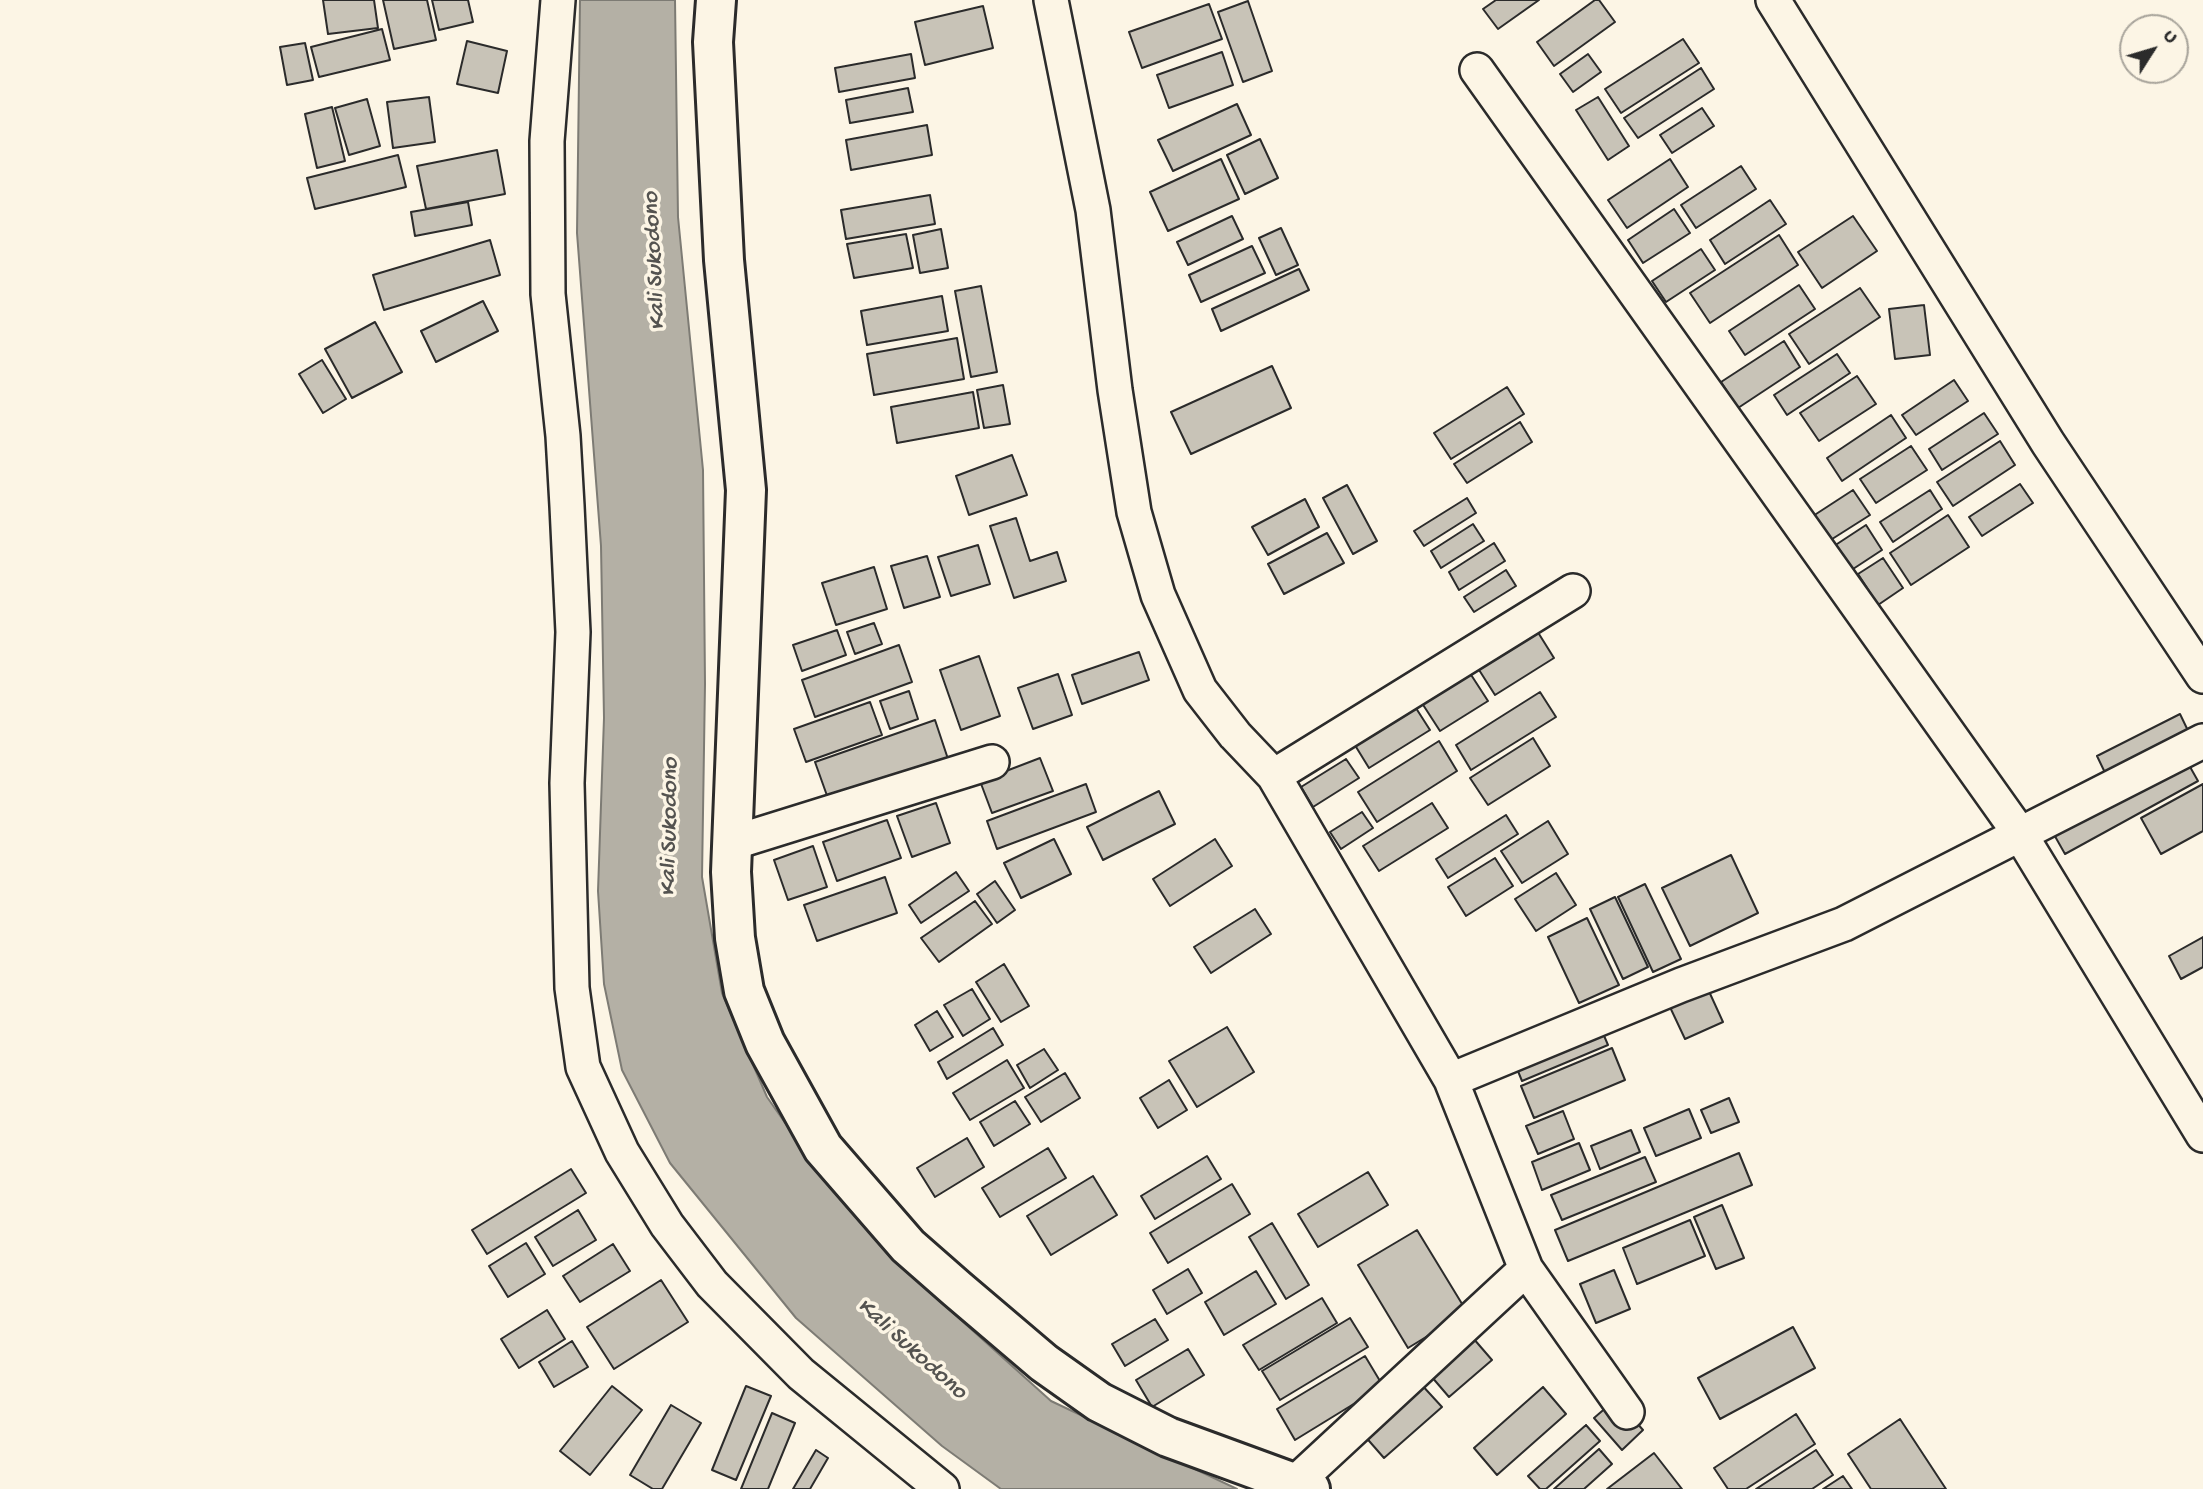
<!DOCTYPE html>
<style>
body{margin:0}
#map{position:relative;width:2203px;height:1489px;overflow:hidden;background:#fcf5e5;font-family:"Gochi Hand",sans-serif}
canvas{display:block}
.north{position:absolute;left:2119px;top:14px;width:70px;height:70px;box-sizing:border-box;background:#fcf5e5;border:2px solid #a8a49b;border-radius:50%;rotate:53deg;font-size:19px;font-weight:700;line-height:28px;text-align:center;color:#2b2b2b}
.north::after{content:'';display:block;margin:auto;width:24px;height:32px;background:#2b2b2b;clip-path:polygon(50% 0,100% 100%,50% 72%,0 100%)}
</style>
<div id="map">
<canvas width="2203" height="1489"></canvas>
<div class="north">U</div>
</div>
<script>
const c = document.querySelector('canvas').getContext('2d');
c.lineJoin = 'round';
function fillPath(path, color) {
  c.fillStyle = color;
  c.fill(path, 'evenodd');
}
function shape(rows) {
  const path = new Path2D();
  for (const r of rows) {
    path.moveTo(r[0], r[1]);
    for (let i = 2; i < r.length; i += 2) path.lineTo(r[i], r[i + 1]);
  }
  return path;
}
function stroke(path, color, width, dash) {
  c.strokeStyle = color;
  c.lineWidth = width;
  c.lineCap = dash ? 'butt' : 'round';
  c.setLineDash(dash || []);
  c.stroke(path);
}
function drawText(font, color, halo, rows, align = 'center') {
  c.font = font + ' "Gochi Hand",sans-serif';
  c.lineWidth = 7;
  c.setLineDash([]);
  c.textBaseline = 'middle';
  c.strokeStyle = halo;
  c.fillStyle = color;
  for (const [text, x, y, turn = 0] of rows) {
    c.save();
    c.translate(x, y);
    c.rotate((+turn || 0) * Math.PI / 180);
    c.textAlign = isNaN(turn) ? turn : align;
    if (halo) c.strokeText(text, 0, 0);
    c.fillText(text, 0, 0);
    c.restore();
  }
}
const water = shape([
 [580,0,675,0,678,217,703,470,705,684,702,877,722,993,767,1097,825,1180,921,1284,1051,1401,1237,1489,1001,1489,942,1446,796,1318,670,1163,622,1070,604,984,598,891,604,718,601,546,577,233,580,0]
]);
fillPath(water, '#b4b0a5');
stroke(water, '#7d7b74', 2);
const building = shape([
 [323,0,374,0,378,28,328,34,323,0],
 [383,0,427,0,436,40,394,49,383,0],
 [432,0,468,0,473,22,439,30,432,0],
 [1496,0,1539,0,1498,29,1483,9,1496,0],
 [1595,0,1599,0,1615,22,1554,66,1537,42,1595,0],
 [1248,1,1272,71,1243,82,1218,12,1248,1],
 [1209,4,1222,39,1142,68,1129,32,1209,4],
 [983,6,993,48,925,65,915,22,983,6],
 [382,29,390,60,319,77,311,47,382,29],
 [1683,39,1699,63,1621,113,1605,89,1683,39],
 [467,41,507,51,498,93,457,84,467,41],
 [305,43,313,80,287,85,280,47,305,43],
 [1222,52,1233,85,1169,108,1157,75,1222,52],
 [911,54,915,78,839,92,835,68,911,54],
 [1588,54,1601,72,1573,92,1560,74,1588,54],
 [1701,68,1714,89,1638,138,1624,118,1701,68],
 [908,88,913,112,850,123,846,100,908,88],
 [429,97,435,142,393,148,387,102,429,97],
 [1598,97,1629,146,1608,160,1576,110,1598,97],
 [367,99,380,146,349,155,335,108,367,99],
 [1237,104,1251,135,1173,171,1158,140,1237,104],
 [332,107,345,161,317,168,305,114,332,107],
 [1702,108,1714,126,1672,153,1660,135,1702,108],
 [927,125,932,155,851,170,846,140,927,125],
 [1260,139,1278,178,1245,194,1227,155,1260,139],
 [497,150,505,194,426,209,417,166,497,150],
 [398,155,406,187,315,209,307,178,398,155],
 [1221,159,1239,199,1168,231,1150,192,1221,159],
 [1670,159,1688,187,1627,228,1608,200,1670,159],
 [1741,166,1756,189,1696,228,1681,205,1741,166],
 [930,195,935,224,846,239,841,210,930,195],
 [1770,200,1786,224,1725,264,1710,240,1770,200],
 [468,202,472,225,415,236,411,212,468,202],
 [1674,209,1690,233,1643,263,1628,240,1674,209],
 [1232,216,1243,239,1188,265,1177,242,1232,216],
 [1853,216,1877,251,1822,288,1798,252,1853,216],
 [1281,228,1298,265,1276,275,1259,238,1281,228],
 [941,229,948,268,920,273,913,235,941,229],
 [906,234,913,268,854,278,847,244,906,234],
 [1779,235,1798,265,1710,323,1690,293,1779,235],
 [490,240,500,275,384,310,373,275,490,240],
 [1252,246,1265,273,1201,302,1189,275,1252,246],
 [1701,249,1715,270,1666,302,1652,281,1701,249],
 [1299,269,1309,290,1221,331,1212,309,1299,269],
 [1799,285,1815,309,1745,355,1729,331,1799,285],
 [981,286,997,372,971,377,955,291,981,286],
 [1860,288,1880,317,1809,364,1789,334,1860,288],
 [942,296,948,331,867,345,861,311,942,296],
 [483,301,498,331,436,362,421,331,483,301],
 [1924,305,1930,355,1895,359,1889,309,1924,305],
 [375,322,402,372,352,398,325,349,375,322],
 [957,338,964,379,874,395,867,354,957,338],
 [1784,341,1800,367,1738,408,1721,382,1784,341],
 [1837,354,1850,373,1787,415,1774,395,1837,354],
 [322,360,346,399,323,413,299,374,322,360],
 [1272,366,1291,408,1191,454,1171,412,1272,366],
 [1857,376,1876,404,1819,441,1800,413,1857,376],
 [1954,380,1968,401,1916,435,1902,415,1954,380],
 [1003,385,1010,424,984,428,977,390,1003,385],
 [1507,387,1524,414,1451,459,1434,433,1507,387],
 [973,392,979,428,897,443,891,407,973,392],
 [1984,413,1998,434,1942,470,1929,449,1984,413],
 [1891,415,1906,438,1842,481,1827,458,1891,415],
 [1520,422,1532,442,1467,483,1454,464,1520,422],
 [2000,441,2015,465,1953,506,1937,482,2000,441],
 [1911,446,1927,470,1876,503,1860,479,1911,446],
 [1012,455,1027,495,969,515,956,476,1012,455],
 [2020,484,2033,503,1982,536,1969,517,2020,484],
 [1347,485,1377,541,1353,554,1323,498,1347,485],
 [1853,490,1870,515,1829,541,1813,516,1853,490],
 [1930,490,1942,509,1893,542,1880,522,1930,490],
 [1467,498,1476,513,1424,546,1414,531,1467,498],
 [1305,499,1319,527,1268,555,1252,527,1305,499],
 [1948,515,1969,547,1911,585,1890,553,1948,515],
 [1016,518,1030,561,1057,552,1066,581,1014,598,990,526,1016,518],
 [1473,524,1484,541,1441,568,1431,551,1473,524],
 [1866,525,1882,550,1850,571,1834,546,1866,525],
 [1327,533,1344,563,1284,594,1268,564,1327,533],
 [1494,543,1505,561,1459,590,1449,572,1494,543],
 [978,545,990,584,951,596,938,557,978,545],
 [927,556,940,597,904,608,891,566,927,556],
 [1883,558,1903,588,1878,605,1858,574,1883,558],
 [874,567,887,609,836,625,822,583,874,567],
 [1506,570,1516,586,1474,612,1464,597,1506,570],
 [874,623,882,644,855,654,847,632,874,623],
 [1534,626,1554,658,1495,695,1474,662,1534,626],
 [837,630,846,655,802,671,793,645,837,630],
 [899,645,912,682,815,717,802,680,899,645],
 [1139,652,1149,680,1082,704,1072,675,1139,652],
 [979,656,1000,716,961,730,940,670,979,656],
 [1466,667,1488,701,1440,731,1418,697,1466,667],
 [1058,674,1072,715,1033,729,1018,688,1058,674],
 [909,691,918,719,890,729,880,701,909,691],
 [1540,692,1556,717,1471,770,1456,745,1540,692],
 [870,702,882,735,806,762,794,729,870,702],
 [1414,705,1430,730,1369,768,1353,742,1414,705],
 [2180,714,2192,739,2109,781,2097,756,2180,714],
 [935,720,949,762,830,804,815,762,935,720],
 [1533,738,1550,766,1488,805,1470,778,1533,738],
 [1439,741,1457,771,1377,822,1358,792,1439,741],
 [1040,758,1053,791,992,813,980,781,1040,758],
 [2185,758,2198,781,2065,854,2052,831,2185,758],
 [1346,759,1359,778,1313,807,1301,787,1346,759],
 [1086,784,1096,812,997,849,987,821,1086,784],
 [2203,784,2203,831,2161,854,2141,818,2203,784],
 [1159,791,1175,824,1103,860,1087,827,1159,791],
 [936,803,950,843,912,857,897,816,936,803],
 [1432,803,1448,828,1379,871,1363,846,1432,803],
 [1362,812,1373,828,1341,849,1330,832,1362,812],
 [1506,815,1518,834,1448,878,1436,859,1506,815],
 [887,820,901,858,837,881,823,842,887,820],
 [1548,821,1568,854,1522,883,1501,851,1548,821],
 [1054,839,1071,874,1021,898,1004,863,1054,839],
 [1215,839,1232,866,1170,906,1153,879,1215,839],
 [813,846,827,887,788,900,774,860,813,846],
 [1731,855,1758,913,1690,946,1662,888,1731,855],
 [1495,858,1513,886,1466,916,1448,887,1495,858],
 [956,872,969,891,921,923,909,905,956,872],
 [1556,873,1576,905,1536,931,1515,899,1556,873],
 [885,877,897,913,817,941,804,905,885,877],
 [995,881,1015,910,997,923,977,894,995,881],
 [1645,884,1681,959,1653,972,1618,897,1645,884],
 [1615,897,1648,967,1623,979,1590,909,1615,897],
 [975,901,992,924,939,962,921,938,975,901],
 [1255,909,1271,934,1211,973,1194,947,1255,909],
 [1587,918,1619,985,1579,1003,1548,937,1587,918],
 [2203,937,2203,967,2181,979,2169,956,2203,937],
 [1004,964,1029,1006,1001,1022,976,982,1004,964],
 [1707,987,1723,1022,1685,1039,1669,1005,1707,987],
 [972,989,990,1019,963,1036,944,1005,972,989],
 [937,1011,953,1037,930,1051,915,1025,937,1011],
 [1599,1024,1608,1045,1522,1081,1513,1059,1599,1024],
 [1227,1027,1254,1072,1197,1107,1169,1061,1227,1027],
 [993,1028,1003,1045,947,1079,938,1062,993,1028],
 [1612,1048,1625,1080,1534,1118,1521,1086,1612,1048],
 [1044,1049,1058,1070,1030,1088,1017,1065,1044,1049],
 [1007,1060,1024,1088,970,1120,953,1093,1007,1060],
 [1065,1073,1080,1098,1041,1122,1025,1097,1065,1073],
 [1169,1080,1187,1110,1158,1128,1140,1098,1169,1080],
 [1729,1098,1739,1122,1711,1133,1701,1110,1729,1098],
 [1015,1101,1030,1124,994,1146,980,1122,1015,1101],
 [1689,1109,1701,1138,1656,1156,1644,1128,1689,1109],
 [1563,1111,1574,1139,1538,1154,1526,1126,1563,1111],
 [1631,1130,1640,1152,1600,1169,1591,1146,1631,1130],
 [967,1138,984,1167,935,1197,917,1168,967,1138],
 [1579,1143,1590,1170,1542,1190,1532,1162,1579,1143],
 [1048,1148,1066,1178,1000,1217,982,1188,1048,1148],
 [1739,1153,1752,1185,1568,1261,1555,1230,1739,1153],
 [1207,1156,1221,1179,1155,1219,1141,1196,1207,1156],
 [1645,1157,1656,1182,1562,1220,1551,1195,1645,1157],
 [571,1169,586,1193,487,1254,472,1230,571,1169],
 [1368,1172,1388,1205,1318,1247,1298,1214,1368,1172],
 [1093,1176,1117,1215,1051,1255,1027,1216,1093,1176],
 [1232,1184,1250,1214,1168,1263,1150,1233,1232,1184],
 [1722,1205,1744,1258,1716,1269,1694,1217,1722,1205],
 [578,1210,596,1240,553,1266,535,1237,578,1210],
 [1690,1220,1705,1256,1637,1284,1623,1248,1690,1220],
 [1272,1223,1309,1285,1286,1299,1249,1237,1272,1223],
 [1417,1230,1467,1312,1408,1348,1358,1265,1417,1230],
 [526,1243,545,1274,508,1297,489,1266,526,1243],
 [613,1244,630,1271,580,1302,563,1276,613,1244],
 [1188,1269,1202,1293,1167,1314,1153,1290,1188,1269],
 [1614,1270,1630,1309,1596,1323,1580,1284,1614,1270],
 [1256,1271,1276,1304,1224,1335,1205,1302,1256,1271],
 [661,1280,688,1322,614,1369,587,1327,661,1280],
 [1322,1298,1337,1323,1259,1370,1243,1345,1322,1298],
 [547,1310,565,1339,519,1368,501,1339,547,1310],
 [1350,1318,1368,1347,1280,1400,1262,1371,1350,1318],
 [1155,1319,1168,1340,1125,1366,1112,1344,1155,1319],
 [1793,1327,1815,1368,1720,1419,1698,1378,1793,1327],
 [1473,1338,1492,1360,1449,1397,1431,1376,1473,1338],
 [572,1341,588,1367,554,1387,539,1362,572,1341],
 [1188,1349,1204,1375,1152,1407,1136,1380,1188,1349],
 [1365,1356,1383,1386,1295,1440,1277,1409,1365,1356],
 [1420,1383,1442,1407,1384,1458,1363,1434,1420,1383],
 [612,1386,642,1410,590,1475,560,1451,612,1386],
 [746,1386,771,1396,736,1480,712,1470,746,1386],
 [1543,1387,1566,1414,1497,1475,1474,1448,1543,1387],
 [1616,1399,1643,1430,1622,1450,1594,1418,1616,1399],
 [671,1405,701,1423,662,1489,653,1489,630,1475,671,1405],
 [772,1413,795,1423,768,1489,741,1489,772,1413],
 [1796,1414,1815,1444,1746,1489,1728,1489,1714,1468,1796,1414],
 [1900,1419,1946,1489,1871,1489,1848,1454,1900,1419],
 [1586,1425,1600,1441,1546,1489,1540,1489,1528,1476,1586,1425],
 [1599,1449,1612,1464,1584,1489,1554,1489,1599,1449],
 [816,1450,828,1458,810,1489,793,1489,816,1450],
 [1816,1450,1833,1475,1812,1489,1756,1489,1816,1450],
 [1654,1453,1682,1489,1607,1489,1654,1453],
 [1843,1476,1852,1489,1823,1489,1843,1476]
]);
fillPath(building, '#c8c3b7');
stroke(building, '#2b2b2b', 2);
const street = shape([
 [558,0,547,141,548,294,563,436,567,506,573,632,567,783,572,988,583,1067,622,1152,667,1225,712,1284,801,1374,942,1489],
 [1051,0,1093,210,1115,390,1134,512,1158,595,1200,690,1235,735,1274,776,1451,1080,1526,1269,1627,1412],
 [1773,0,2048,443,2203,676],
 [1477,70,2020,834,2203,1135],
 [1274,776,1573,591],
 [732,843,992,762],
 [1451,1080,1681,985,1844,924,2203,741],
 [1294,1484,1526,1269]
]);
const secondary = shape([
 [716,0,713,42,724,260,746,490,731,872,735,938,744,991,765,1043,823,1148,908,1246,957,1289,1044,1363,1099,1402,1168,1437,1310,1489]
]);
stroke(street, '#2b2b2b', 38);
stroke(secondary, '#2b2b2b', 44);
stroke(street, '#fcf5e5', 33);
stroke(secondary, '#fcf5e5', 38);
drawText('italic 24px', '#545350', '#fcf5e5', [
 ["Kali Sukodono",656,261,-93],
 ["Kali Sukodono",671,827,-89],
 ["Kali Sukodono",911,1350,42]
]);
</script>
